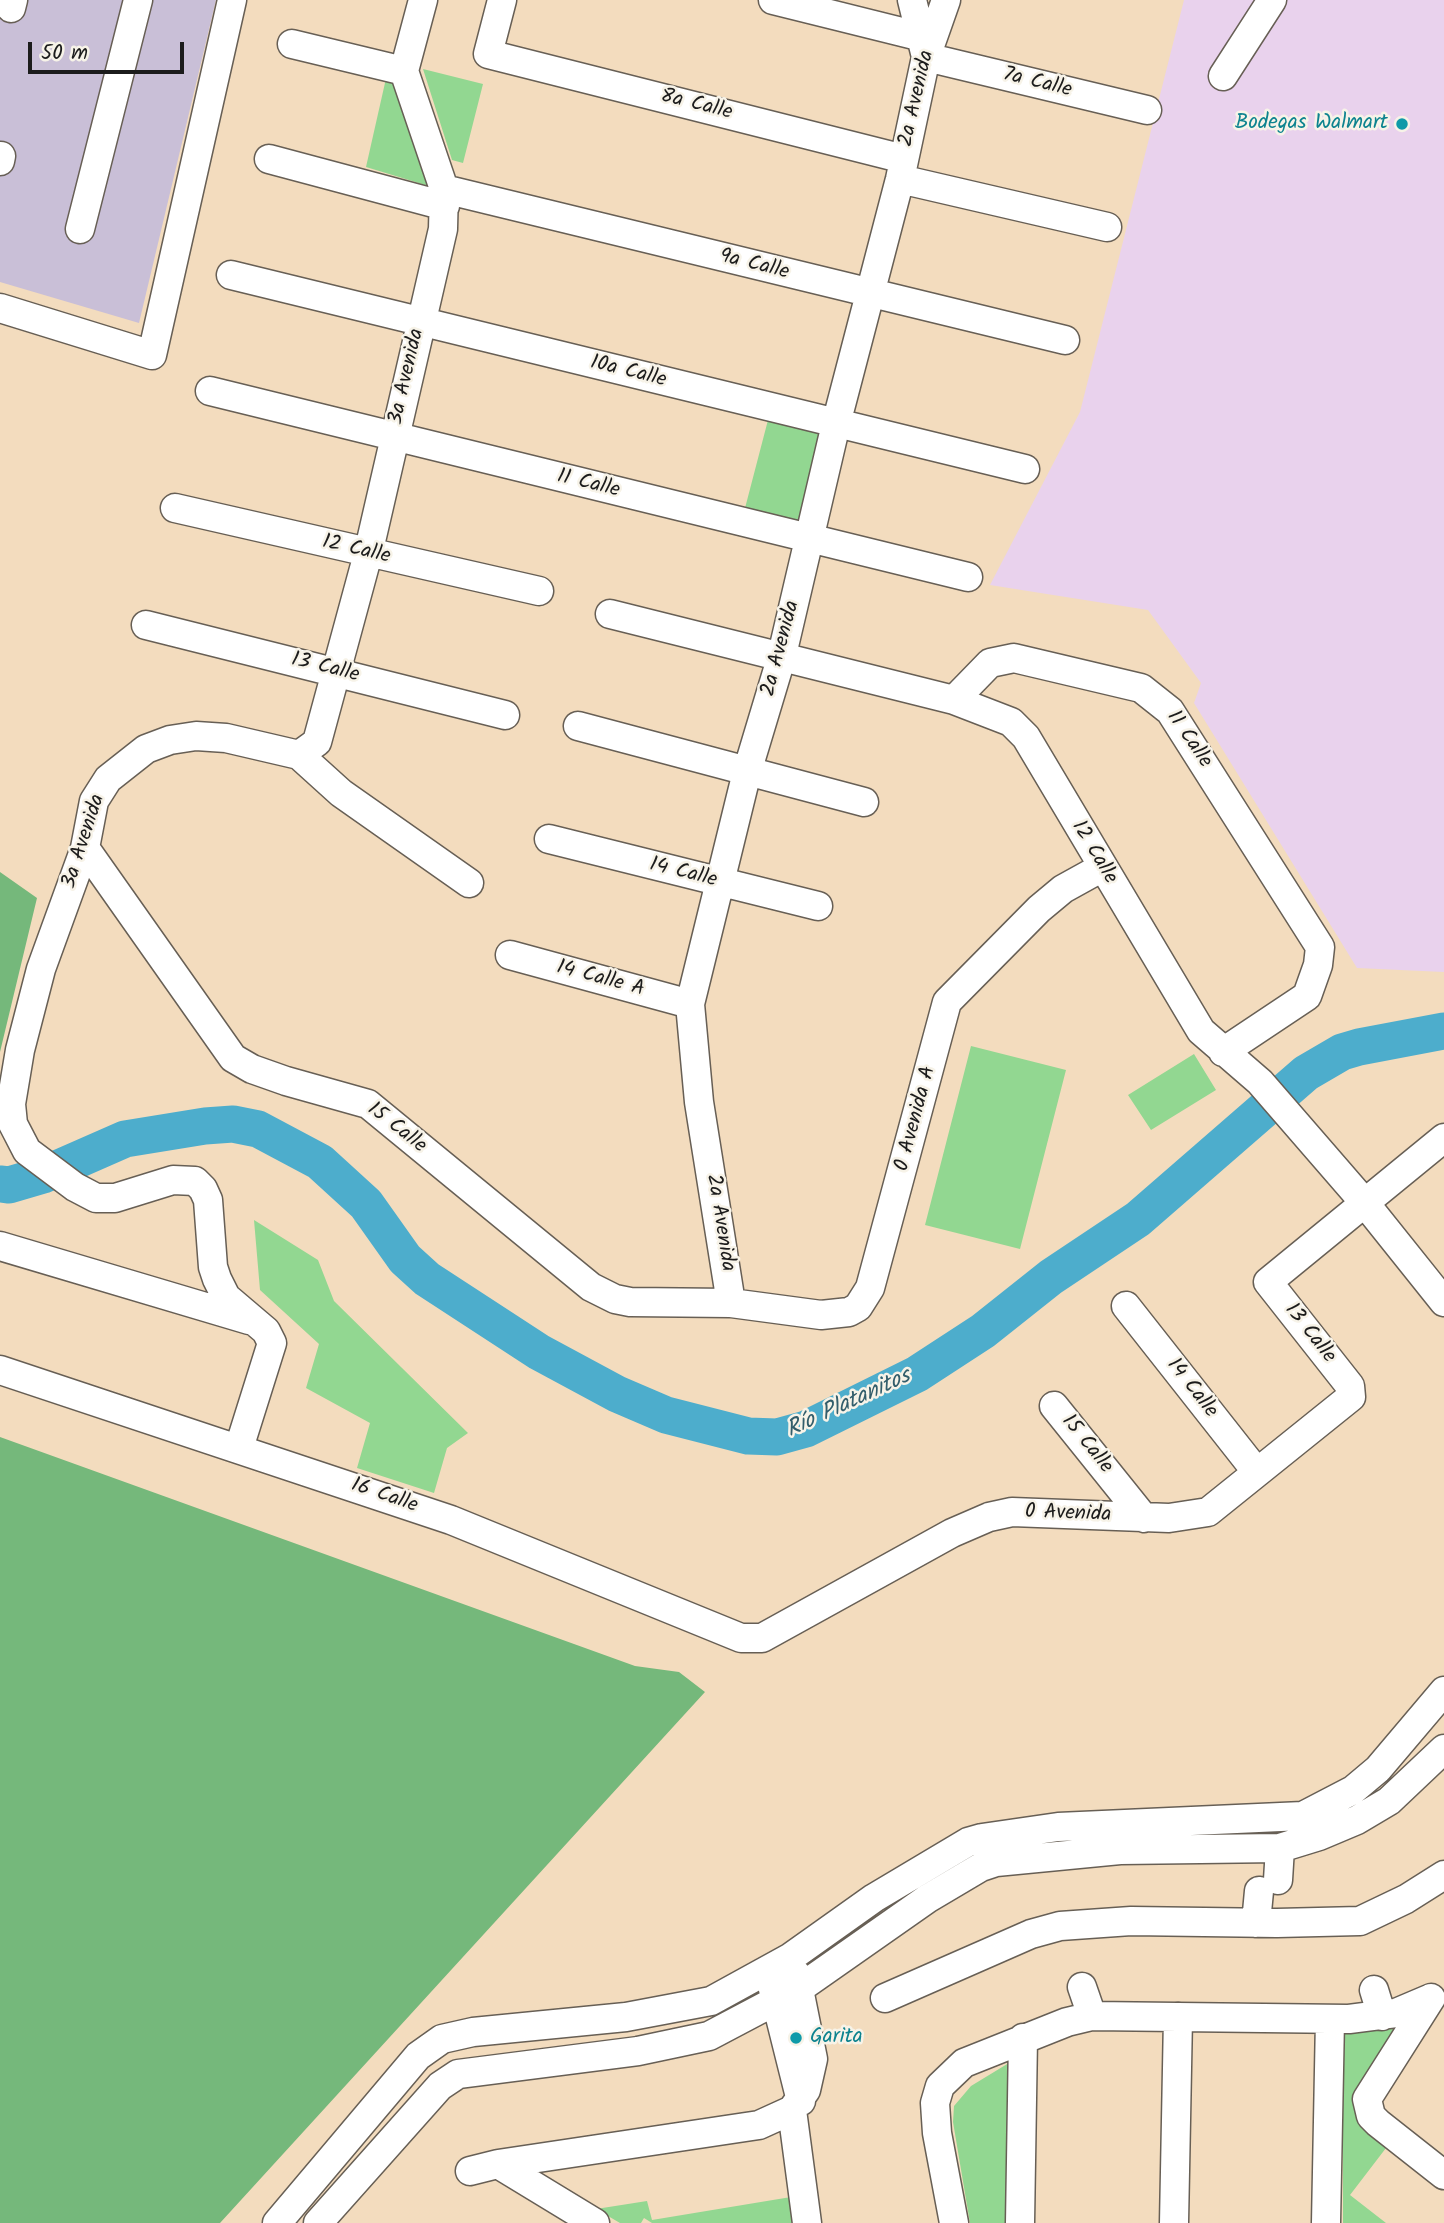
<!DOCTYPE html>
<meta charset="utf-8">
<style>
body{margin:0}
#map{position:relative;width:1444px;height:2223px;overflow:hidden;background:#f3dcbe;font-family:Kalam,sans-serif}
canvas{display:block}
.scale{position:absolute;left:28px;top:42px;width:156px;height:32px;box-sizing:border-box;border:4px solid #1c1c1c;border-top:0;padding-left:9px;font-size:21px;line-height:24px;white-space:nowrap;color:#1c1c1c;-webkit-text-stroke:5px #f7f3e8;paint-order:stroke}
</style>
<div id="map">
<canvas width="1444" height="2223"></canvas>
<div class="scale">50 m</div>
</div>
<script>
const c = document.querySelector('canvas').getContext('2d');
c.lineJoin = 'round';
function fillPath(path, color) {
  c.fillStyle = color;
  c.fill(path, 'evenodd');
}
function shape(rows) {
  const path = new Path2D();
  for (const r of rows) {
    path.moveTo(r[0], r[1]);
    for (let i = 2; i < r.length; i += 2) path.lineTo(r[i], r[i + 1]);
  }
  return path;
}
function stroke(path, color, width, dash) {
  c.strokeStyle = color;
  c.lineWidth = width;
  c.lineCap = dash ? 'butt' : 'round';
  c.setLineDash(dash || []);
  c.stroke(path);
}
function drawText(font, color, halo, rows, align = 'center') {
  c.font = font + ' Kalam,sans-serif';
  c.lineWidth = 5;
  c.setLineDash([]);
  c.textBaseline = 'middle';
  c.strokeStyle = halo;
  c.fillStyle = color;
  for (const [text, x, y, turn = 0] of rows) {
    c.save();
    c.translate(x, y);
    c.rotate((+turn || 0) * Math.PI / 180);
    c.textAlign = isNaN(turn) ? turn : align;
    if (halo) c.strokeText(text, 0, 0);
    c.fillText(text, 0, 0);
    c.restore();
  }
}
fillPath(shape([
 [1184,0,1444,0,1444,972,1357,968,1194,703,1201,683,1148,610,990,585,1080,412]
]), '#e9d2ed');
fillPath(shape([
 [0,0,216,0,139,323,0,282]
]), '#c9bfd7');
fillPath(shape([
 [423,69,483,84,463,163,452,160],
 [387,74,401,77,432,187,366,167],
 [768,420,825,434,802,527,744,512],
 [971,1046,1066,1070,1020,1249,925,1225],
 [1194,1054,1216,1090,1151,1130,1128,1095],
 [254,1220,318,1260,334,1301,468,1433,447,1448,434,1493,357,1468,370,1423,306,1388,319,1344,260,1290],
 [1396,2027,1399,2030,1359,2085,1353,2099,1359,2120,1386,2148,1350,2195,1386,2223,1343,2223,1343,2030],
 [1017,2058,1014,2223,970,2223,953,2122,954,2106,971,2086],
 [791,2197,796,2223,652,2223,644,2218,641,2223,620,2223,596,2209,647,2201,652,2220]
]), '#92d791');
fillPath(shape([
 [0,872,37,898,0,1052],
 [0,1437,635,1666,679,1672,705,1692,220,2223,0,2223]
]), '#75b87b');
stroke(shape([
 [0,1184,9,1185,43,1175,125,1139,205,1126,233,1124,258,1129,320,1162,366,1204,405,1259,427,1279,539,1352,617,1394,666,1415,748,1436,777,1437,806,1429,917,1374,983,1331,1051,1277,1138,1219,1306,1073,1342,1052,1359,1047,1444,1031]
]), '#4dadcc', 37);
const minor = shape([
 [502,0,488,54,904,159],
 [773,0,922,37],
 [912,0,926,57,1147,110],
 [11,8,13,0],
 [292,44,404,71],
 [1223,76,1272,0],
 [269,159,445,206],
 [0,161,1,156],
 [900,179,1107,227],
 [444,189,1065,340],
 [80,229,138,0],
 [231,275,1025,469],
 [0,308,152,355,232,0],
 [210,391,968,577],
 [175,508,539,591],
 [610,614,954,700,1011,722,1026,737,1201,1031,1260,1082,1364,1202,1444,1302],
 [146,625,505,715],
 [954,700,990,663,1014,658,1141,688,1170,711,1320,947,1318,965,1307,996,1223,1052],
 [578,726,864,802],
 [299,755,341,793,469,883],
 [549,839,818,906],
 [85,848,233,1058,252,1069,286,1081,368,1104,591,1287,615,1299,630,1302,731,1303,821,1315,849,1312,858,1307,870,1288,947,1002,1039,909,1063,889,1101,868],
 [510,955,690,1004],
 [0,1246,249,1320],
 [731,1303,699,1102,690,1004,747,772,781,659,836,424,900,179,926,57,946,0],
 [1126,1306,1256,1471],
 [0,1370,451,1520,741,1638,762,1638,952,1533,989,1517,1012,1512,1169,1518,1208,1512,1351,1397,1350,1386,1268,1282,1444,1138],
 [1054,1406,1144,1518],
 [239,1448,272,1343,266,1331,226,1297,217,1279,213,1267,208,1200,203,1189,195,1181,173,1180,115,1198,96,1198,75,1187,27,1151,13,1124,11,1104,20,1050,41,969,85,848,94,801,108,779,146,749,170,740,196,736,226,738,299,755,317,742,368,554,443,229,444,189,404,71,423,0],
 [1278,1880,1280,1848],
 [1256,1923,1259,1891],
 [772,1985,801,2101],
 [1082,1987,1092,2016],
 [1374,1990,1382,2016],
 [885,1998,1031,1934,1060,1926,1131,1921,1277,1923,1360,1921,1406,1899,1444,1875],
 [1431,1998,1367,2099,1371,2116,1378,2123,1444,2175],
 [792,2110,807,2223],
 [498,2164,759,2125,792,2110,806,2090,813,2059,796,1974],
 [470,2171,498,2164,595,2223],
 [277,2223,418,2056,442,2039,473,2032,626,2017,711,2001,791,1957,874,1898,968,1842,982,1838,1058,1827,1303,1816,1353,1790,1378,1769,1444,1691],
 [318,2223,440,2086,458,2074,638,2051,709,2036,800,1988,927,1899,981,1867,996,1862,1120,1850,1280,1848,1319,1836,1357,1820,1389,1801,1444,1749],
 [954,2223,937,2133,935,2103,940,2086,964,2063,1067,2022,1092,2016,1349,2019,1396,2013,1429,1999],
 [1020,2223,1023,2038],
 [1174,2223,1178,2017],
 [1326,2223,1330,2019]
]);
stroke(minor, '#675f55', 31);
stroke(minor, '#fff', 28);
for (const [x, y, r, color] of [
 [1402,124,7,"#0f9aa8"],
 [796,2038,7,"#0f9aa8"]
]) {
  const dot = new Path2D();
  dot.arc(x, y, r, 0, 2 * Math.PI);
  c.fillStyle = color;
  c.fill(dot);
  stroke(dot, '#f7f3e8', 2.5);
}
drawText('21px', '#1c1c1c', '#f7f3e8', [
 ["7a Calle",1037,84,14],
 ["2a Avenida",918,99,-77],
 ["8a Calle",696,106,14],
 ["9a Calle",754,266,14],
 ["10a Calle",628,373,14],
 ["3a Avenida",408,377,-77],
 ["11 Calle",588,485,14],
 ["12 Calle",356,551,13],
 ["2a Avenida",782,649,-75],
 ["13 Calle",325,669,14],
 ["11 Calle",1188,740,56],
 ["3a Avenida",85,842,-72],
 ["12 Calle",1093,853,59],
 ["14 Calle",683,874,14],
 ["14 Calle A",600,980,15],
 ["0 Avenida A",917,1119,-75],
 ["15 Calle",396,1129,38],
 ["2a Avenida",719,1223,81],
 ["13 Calle",1309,1334,52],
 ["14 Calle",1191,1389,52],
 ["15 Calle",1086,1445,51],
 ["16 Calle",384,1497,19],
 ["0 Avenida",1068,1515,2]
]);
drawText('21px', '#0d838f', '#f7f3e8', [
 ["Bodegas Walmart",1388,124],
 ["Garita",810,2038,"left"]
], 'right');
drawText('italic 23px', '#325d6b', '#f7f3e8', [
 ["Río Platanitos",849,1405,-25]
]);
</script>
